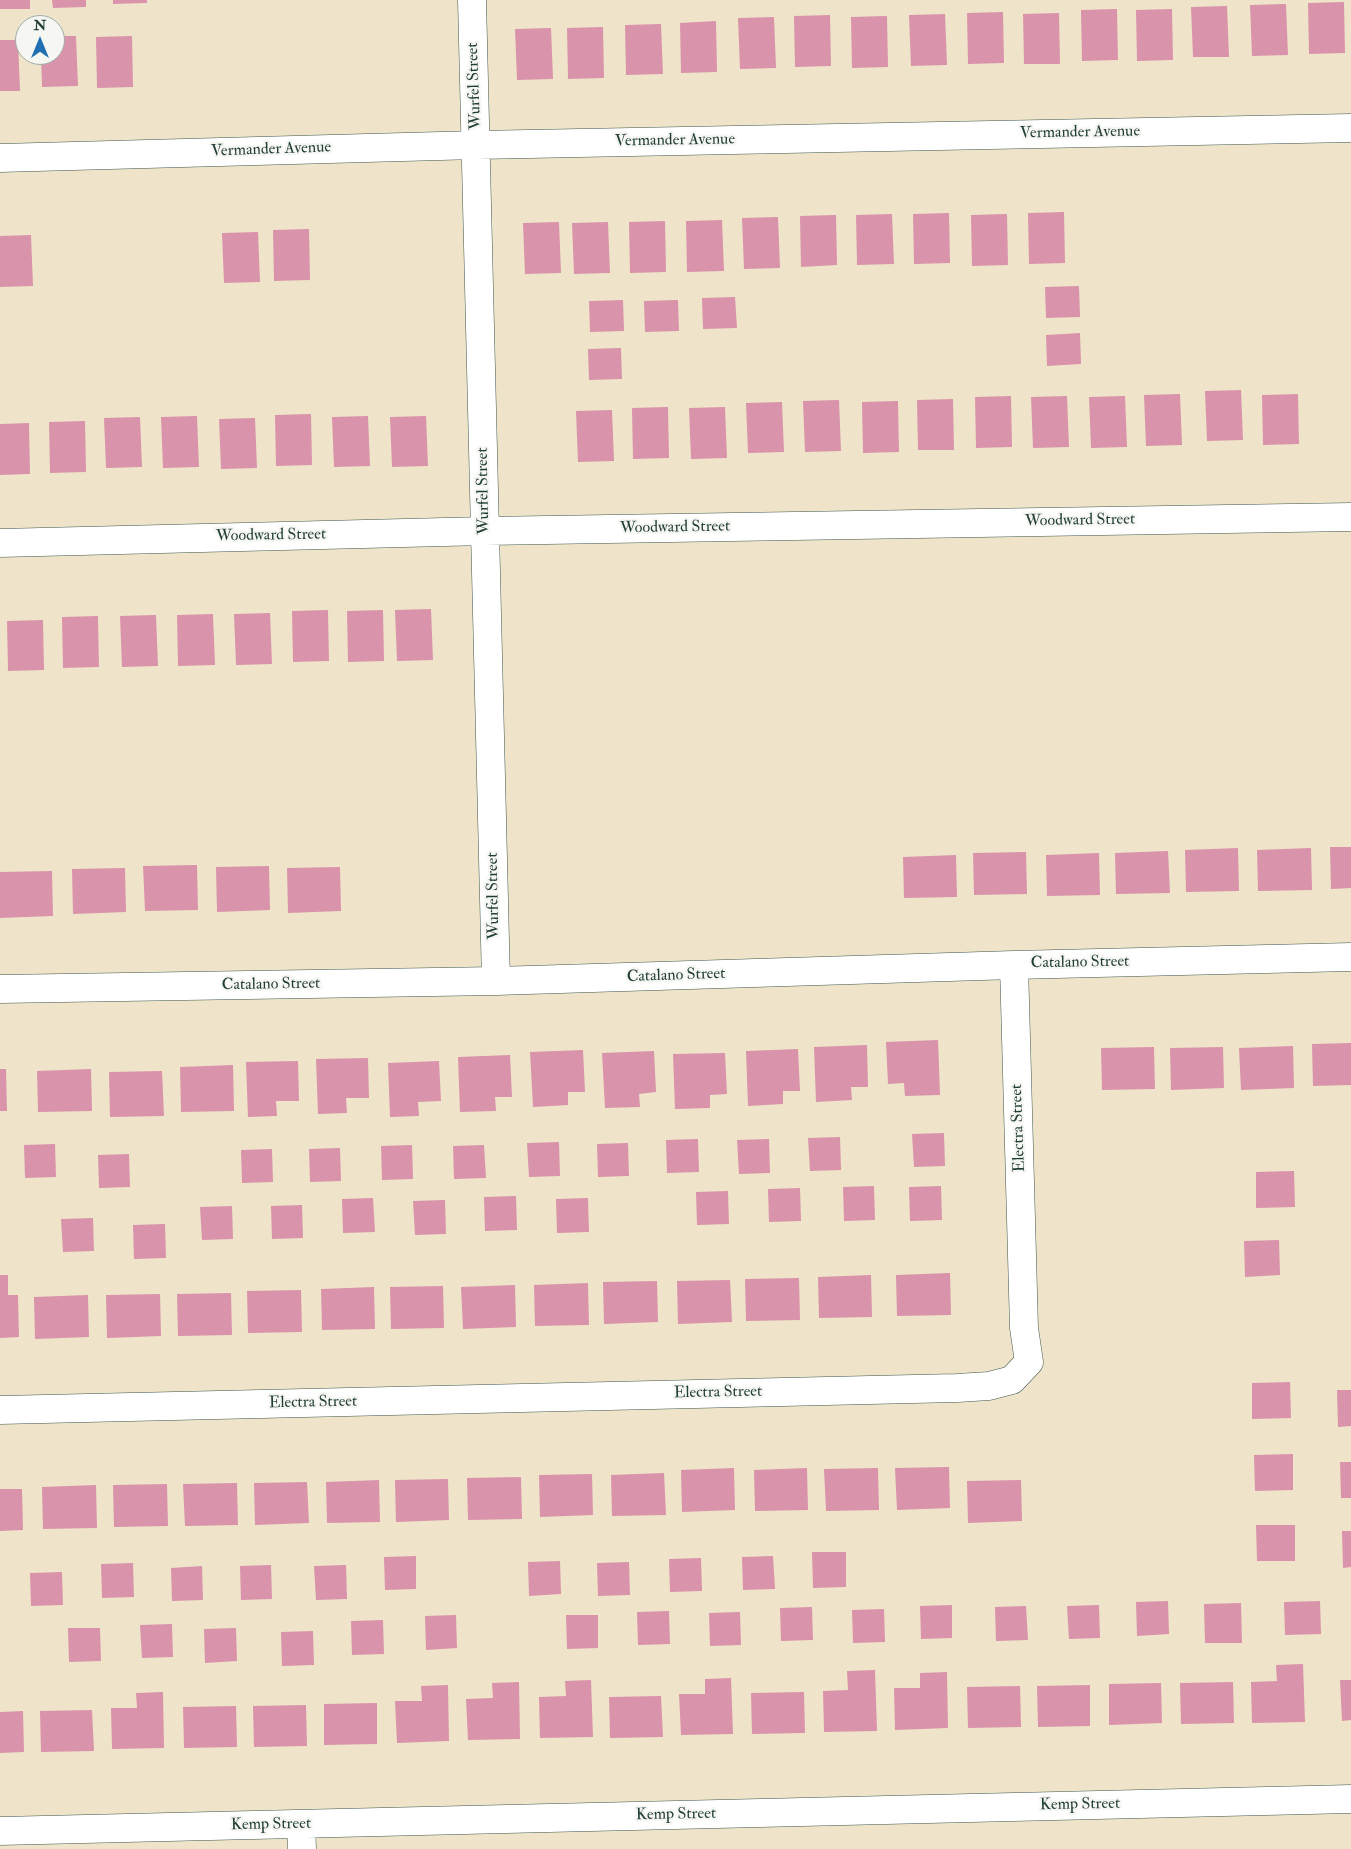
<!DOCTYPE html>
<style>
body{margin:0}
#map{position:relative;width:1351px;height:1849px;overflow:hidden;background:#efe4c9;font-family:"IM FELL Double Pica",serif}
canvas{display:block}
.north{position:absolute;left:15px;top:15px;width:50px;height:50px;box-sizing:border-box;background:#f6f6f2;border:1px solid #a0aca6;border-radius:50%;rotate:0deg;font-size:14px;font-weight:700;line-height:20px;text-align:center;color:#1f3d34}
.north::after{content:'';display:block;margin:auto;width:18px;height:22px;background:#1f6fb2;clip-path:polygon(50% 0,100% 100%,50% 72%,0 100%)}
</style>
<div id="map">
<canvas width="1351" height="1849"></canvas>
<div class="north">N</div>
</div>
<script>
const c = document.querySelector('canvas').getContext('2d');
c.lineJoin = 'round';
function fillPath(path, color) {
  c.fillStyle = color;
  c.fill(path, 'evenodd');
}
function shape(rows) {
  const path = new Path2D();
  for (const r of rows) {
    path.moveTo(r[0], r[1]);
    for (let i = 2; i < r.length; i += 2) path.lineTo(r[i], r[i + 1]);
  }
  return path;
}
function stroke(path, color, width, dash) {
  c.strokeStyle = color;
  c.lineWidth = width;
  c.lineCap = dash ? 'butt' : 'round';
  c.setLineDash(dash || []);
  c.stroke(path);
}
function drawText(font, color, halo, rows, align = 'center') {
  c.font = font + ' "IM FELL Double Pica",serif';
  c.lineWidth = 4.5;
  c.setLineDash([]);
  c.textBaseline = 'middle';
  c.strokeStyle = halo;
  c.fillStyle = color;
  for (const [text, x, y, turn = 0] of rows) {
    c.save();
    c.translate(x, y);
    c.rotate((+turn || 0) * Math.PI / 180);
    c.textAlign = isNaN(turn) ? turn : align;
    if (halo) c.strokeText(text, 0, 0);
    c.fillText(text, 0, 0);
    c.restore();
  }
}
fillPath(shape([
 [0,0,30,0,30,9,0,9],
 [52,0,86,0,86,7,53,8],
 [113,0,147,0,147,3,113,4],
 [1344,2,1345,53,1309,54,1308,3],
 [1286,4,1288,55,1252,56,1250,5],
 [1227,6,1229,57,1193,57,1191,7],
 [1117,9,1118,60,1082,61,1081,10],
 [1172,9,1173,60,1137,61,1136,10],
 [1003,12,1004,63,968,64,967,13],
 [1059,13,1060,64,1024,64,1023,14],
 [945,14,947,65,911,66,909,15],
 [830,15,831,66,795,67,794,16],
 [887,16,888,67,852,68,851,17],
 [774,17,776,68,740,69,738,18],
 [716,21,717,72,681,73,680,23],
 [661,24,663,74,626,75,625,25],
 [603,27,604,78,568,79,567,28],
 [551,28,553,79,517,80,515,29],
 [55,36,76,36,78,86,42,87,41,55,55,55],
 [132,36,133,87,97,88,96,37],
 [0,40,18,40,20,91,0,91],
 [1064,212,1065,263,1029,264,1028,213],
 [949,213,950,263,914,264,913,214],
 [892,214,894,264,857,265,856,215],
 [1007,214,1008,265,972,266,971,215],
 [836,215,837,265,801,267,800,216],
 [778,217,780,268,744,269,742,218],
 [722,220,724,271,687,272,686,221],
 [665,221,666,272,630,273,629,222],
 [559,222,561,273,525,274,523,223],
 [608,222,610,273,574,274,572,223],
 [309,229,310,280,274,281,273,230],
 [258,232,260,282,224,283,222,233],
 [31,235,33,286,0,287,0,236],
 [1079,286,1080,317,1046,318,1045,287],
 [735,297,737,328,703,329,702,298],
 [623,300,624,331,590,332,589,301],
 [678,300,679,331,645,332,644,301],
 [1080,333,1081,364,1047,366,1046,335],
 [621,348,622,379,589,380,588,349],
 [1241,390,1243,440,1207,441,1205,391],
 [1180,394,1182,445,1146,446,1144,395],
 [1298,394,1299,444,1263,445,1262,395],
 [1011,396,1012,447,976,448,975,397],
 [1067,396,1069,447,1033,448,1031,397],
 [1125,396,1127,447,1091,448,1089,397],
 [953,399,954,450,918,450,917,400],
 [839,400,841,451,805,452,803,401],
 [898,401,899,452,863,453,862,402],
 [782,402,784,452,748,453,746,403],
 [668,407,669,458,633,459,632,408],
 [725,407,727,458,691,459,689,408],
 [612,410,614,461,578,462,576,411],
 [311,414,312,465,276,466,275,415],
 [197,416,199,467,163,468,161,417],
 [368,416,370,466,334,467,332,417],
 [426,416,428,466,392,467,390,417],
 [140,417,142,467,106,468,104,418],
 [255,418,257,468,221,469,219,419],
 [85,421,86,472,50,473,49,422],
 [29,423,30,474,0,475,0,424],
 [431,609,433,660,397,661,395,610],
 [328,610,329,661,293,662,292,611],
 [383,610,384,661,348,662,347,611],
 [270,613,272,664,236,665,234,614],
 [213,614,215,665,178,666,177,615],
 [156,615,158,666,122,667,120,616],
 [98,616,99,667,63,668,62,617],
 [43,620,44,670,8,671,7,621],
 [1330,847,1351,847,1351,888,1331,889],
 [1238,848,1239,891,1186,892,1185,850],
 [1311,848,1312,890,1258,891,1257,850],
 [1168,851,1170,893,1116,894,1115,853],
 [1026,852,1027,894,974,895,973,853],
 [1099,853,1100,895,1047,896,1046,855],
 [956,855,957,897,904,898,903,857],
 [197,865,198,910,145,911,143,866],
 [269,866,270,910,217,912,216,867],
 [340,867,341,911,288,913,287,868],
 [125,868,126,912,73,914,72,869],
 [52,871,53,916,0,918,0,872],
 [938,1040,940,1095,905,1096,904,1083,888,1084,886,1042],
 [1351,1043,1351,1085,1313,1086,1312,1044],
 [867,1045,868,1087,851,1087,852,1100,816,1102,814,1047],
 [1293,1046,1294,1088,1241,1090,1239,1048],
 [1154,1047,1155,1089,1102,1090,1101,1048],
 [1223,1047,1224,1088,1171,1090,1170,1048],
 [798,1049,800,1091,783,1091,783,1104,748,1106,746,1051],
 [583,1050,585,1092,568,1092,568,1105,533,1107,530,1052],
 [654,1051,656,1092,639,1094,640,1107,605,1108,602,1053],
 [725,1053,727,1094,710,1095,710,1108,675,1109,673,1054],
 [510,1055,512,1097,495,1097,496,1111,460,1112,458,1057],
 [368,1058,369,1098,346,1098,347,1113,318,1114,316,1059],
 [298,1061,299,1101,276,1101,277,1116,248,1117,246,1062],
 [439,1061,441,1101,418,1102,419,1116,390,1117,388,1063],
 [233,1065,234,1111,181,1112,180,1067],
 [0,1069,6,1069,7,1111,0,1111],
 [91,1069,92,1111,38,1112,37,1071],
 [162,1071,164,1116,110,1117,109,1072],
 [944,1133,945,1166,914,1167,912,1134],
 [840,1137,841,1170,810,1171,808,1138],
 [698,1139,699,1172,667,1173,666,1140],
 [769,1139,770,1173,739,1174,737,1140],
 [559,1142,560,1176,529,1177,527,1143],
 [628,1143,629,1176,598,1177,597,1144],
 [55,1144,56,1177,25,1178,24,1145],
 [412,1145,413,1179,382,1180,381,1146],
 [484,1145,486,1178,454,1179,453,1146],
 [340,1148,341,1181,310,1182,309,1149],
 [272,1149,273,1182,242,1183,241,1150],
 [129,1154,130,1187,99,1188,98,1155],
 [1294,1171,1295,1207,1256,1208,1256,1172],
 [874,1186,875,1220,844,1221,843,1187],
 [941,1186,942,1220,910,1221,909,1187],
 [800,1188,801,1221,769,1222,768,1189],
 [728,1191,729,1224,697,1225,696,1192],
 [516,1196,517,1230,485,1231,484,1197],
 [373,1198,375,1232,343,1233,342,1199],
 [588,1198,589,1232,557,1233,556,1199],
 [445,1200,446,1234,415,1235,413,1201],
 [302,1205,303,1238,272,1239,271,1206],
 [232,1206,233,1239,202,1240,200,1207],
 [93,1218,94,1251,63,1252,61,1219],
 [165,1224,166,1258,134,1259,133,1225],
 [1279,1240,1280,1275,1245,1277,1244,1241],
 [950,1273,951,1315,897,1316,896,1275],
 [0,1275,8,1275,8,1295,18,1295,19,1337,0,1338],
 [871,1275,872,1317,819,1318,818,1277],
 [799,1278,800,1320,746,1321,745,1279],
 [730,1280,732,1322,678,1324,677,1281],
 [657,1281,658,1322,604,1324,603,1282],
 [588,1283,589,1325,535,1326,534,1285],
 [515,1285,516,1327,463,1329,461,1287],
 [443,1286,444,1328,391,1329,390,1287],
 [374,1287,375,1329,322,1330,321,1289],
 [301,1290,302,1332,248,1333,247,1291],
 [231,1293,232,1335,178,1336,177,1294],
 [160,1294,161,1336,107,1338,106,1295],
 [88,1295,89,1337,35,1339,34,1297],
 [1290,1382,1291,1418,1252,1419,1252,1383],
 [1337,1390,1351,1390,1351,1426,1338,1427],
 [1293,1454,1293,1490,1255,1491,1254,1455],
 [1340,1462,1351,1462,1351,1498,1341,1498],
 [949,1467,950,1508,897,1510,895,1468],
 [734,1468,735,1510,682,1512,681,1470],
 [807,1468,808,1510,755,1511,754,1470],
 [878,1468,879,1510,826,1511,824,1469],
 [664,1473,666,1515,612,1516,611,1475],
 [592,1474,593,1515,540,1517,539,1475],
 [521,1477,522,1519,468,1520,467,1478],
 [448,1479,449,1520,396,1522,395,1480],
 [379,1480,380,1522,327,1523,326,1482],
 [1021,1480,1022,1521,968,1523,967,1481],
 [307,1482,309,1523,255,1525,254,1483],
 [237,1483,238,1525,185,1526,183,1484],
 [167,1484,168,1526,114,1527,113,1485],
 [96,1485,97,1528,43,1529,42,1487],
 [0,1489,22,1489,23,1530,0,1531],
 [1256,1525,1295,1525,1295,1561,1257,1561],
 [1342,1531,1351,1531,1351,1567,1343,1568],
 [812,1552,846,1552,846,1587,813,1588],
 [416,1556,416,1589,385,1590,384,1557],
 [773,1556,775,1589,743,1590,742,1557],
 [701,1558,702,1591,670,1592,669,1559],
 [560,1561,561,1594,529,1596,528,1562],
 [629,1562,630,1595,598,1596,597,1563],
 [133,1563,134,1597,102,1598,101,1564],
 [271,1565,272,1599,241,1600,240,1566],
 [346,1565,347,1599,316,1600,314,1566],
 [202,1566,203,1600,172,1601,171,1568],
 [62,1572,63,1605,31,1606,30,1573],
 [1168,1601,1169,1634,1137,1636,1136,1602],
 [1320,1601,1321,1634,1285,1635,1284,1602],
 [1241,1603,1242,1643,1205,1643,1204,1604],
 [952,1605,952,1638,921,1639,920,1606],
 [1099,1605,1100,1638,1069,1639,1067,1606],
 [1026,1606,1028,1640,996,1641,995,1607],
 [812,1607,813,1640,781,1641,780,1608],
 [884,1609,885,1642,853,1643,852,1610],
 [669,1611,670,1644,638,1645,637,1612],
 [740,1612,741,1645,710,1646,709,1613],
 [456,1615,457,1648,426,1650,425,1616],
 [566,1615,598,1615,598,1648,567,1649],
 [383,1620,384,1654,352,1655,351,1621],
 [172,1624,173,1657,142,1658,140,1625],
 [68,1628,100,1628,101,1661,69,1662],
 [236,1628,237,1661,205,1663,204,1629],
 [313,1631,314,1665,282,1666,281,1632],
 [1303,1664,1305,1722,1252,1723,1251,1682,1277,1681,1276,1665],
 [875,1670,877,1731,824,1732,823,1691,848,1690,847,1671],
 [947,1672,948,1728,895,1730,894,1688,920,1688,920,1673],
 [731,1678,733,1734,681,1735,679,1694,705,1694,705,1679],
 [591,1680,593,1737,540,1738,539,1697,566,1696,565,1681],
 [1340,1680,1351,1680,1351,1720,1342,1721],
 [519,1682,520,1739,468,1740,466,1699,493,1698,492,1683],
 [1233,1682,1234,1723,1181,1724,1180,1683],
 [1161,1683,1162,1723,1109,1725,1109,1684],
 [448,1685,449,1741,397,1743,395,1701,422,1701,421,1686],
 [1090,1685,1090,1726,1038,1727,1037,1686],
 [1020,1686,1021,1727,968,1728,967,1687],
 [163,1692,164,1748,112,1749,111,1708,137,1708,136,1693],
 [804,1692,805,1733,752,1734,751,1693],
 [661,1696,663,1737,610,1738,609,1697],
 [377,1703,377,1744,324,1745,324,1704],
 [306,1705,307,1746,254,1747,253,1706],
 [236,1706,237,1747,184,1748,183,1707],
 [92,1710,94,1751,41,1752,40,1711],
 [23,1711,24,1752,0,1753,0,1712]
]), '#d993aa');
const minor = shape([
 [472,0,496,981],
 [0,158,477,145,1351,128],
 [0,543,485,531,1351,517],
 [0,989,496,981,1014,965,1351,957],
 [0,1410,957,1388,989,1386,1012,1380,1029,1362,1024,1328,1014,965],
 [301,1824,302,1849],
 [0,1831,1351,1799]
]);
stroke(minor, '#3e564a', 29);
stroke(minor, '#fff', 28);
drawText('16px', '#1f3d34', '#f6f6f2', [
 ["Wurfel Street",475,86,-92],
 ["Vermander Avenue",1080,133,-1],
 ["Vermander Avenue",675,141,-1],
 ["Vermander Avenue",271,150,-2],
 ["Wurfel Street",484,491,-91],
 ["Woodward Street",1080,521,-1],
 ["Woodward Street",675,528,-1],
 ["Woodward Street",271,536,-1],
 ["Wurfel Street",494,896,-91],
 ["Catalano Street",1080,963,-1],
 ["Catalano Street",676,976,-2],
 ["Catalano Street",271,985,-1],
 ["Electra Street",1019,1128,-92],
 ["Electra Street",718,1393,-1],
 ["Electra Street",313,1403,-1],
 ["Kemp Street",1080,1805,-1],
 ["Kemp Street",676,1815,-1],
 ["Kemp Street",271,1825,-1]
]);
</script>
